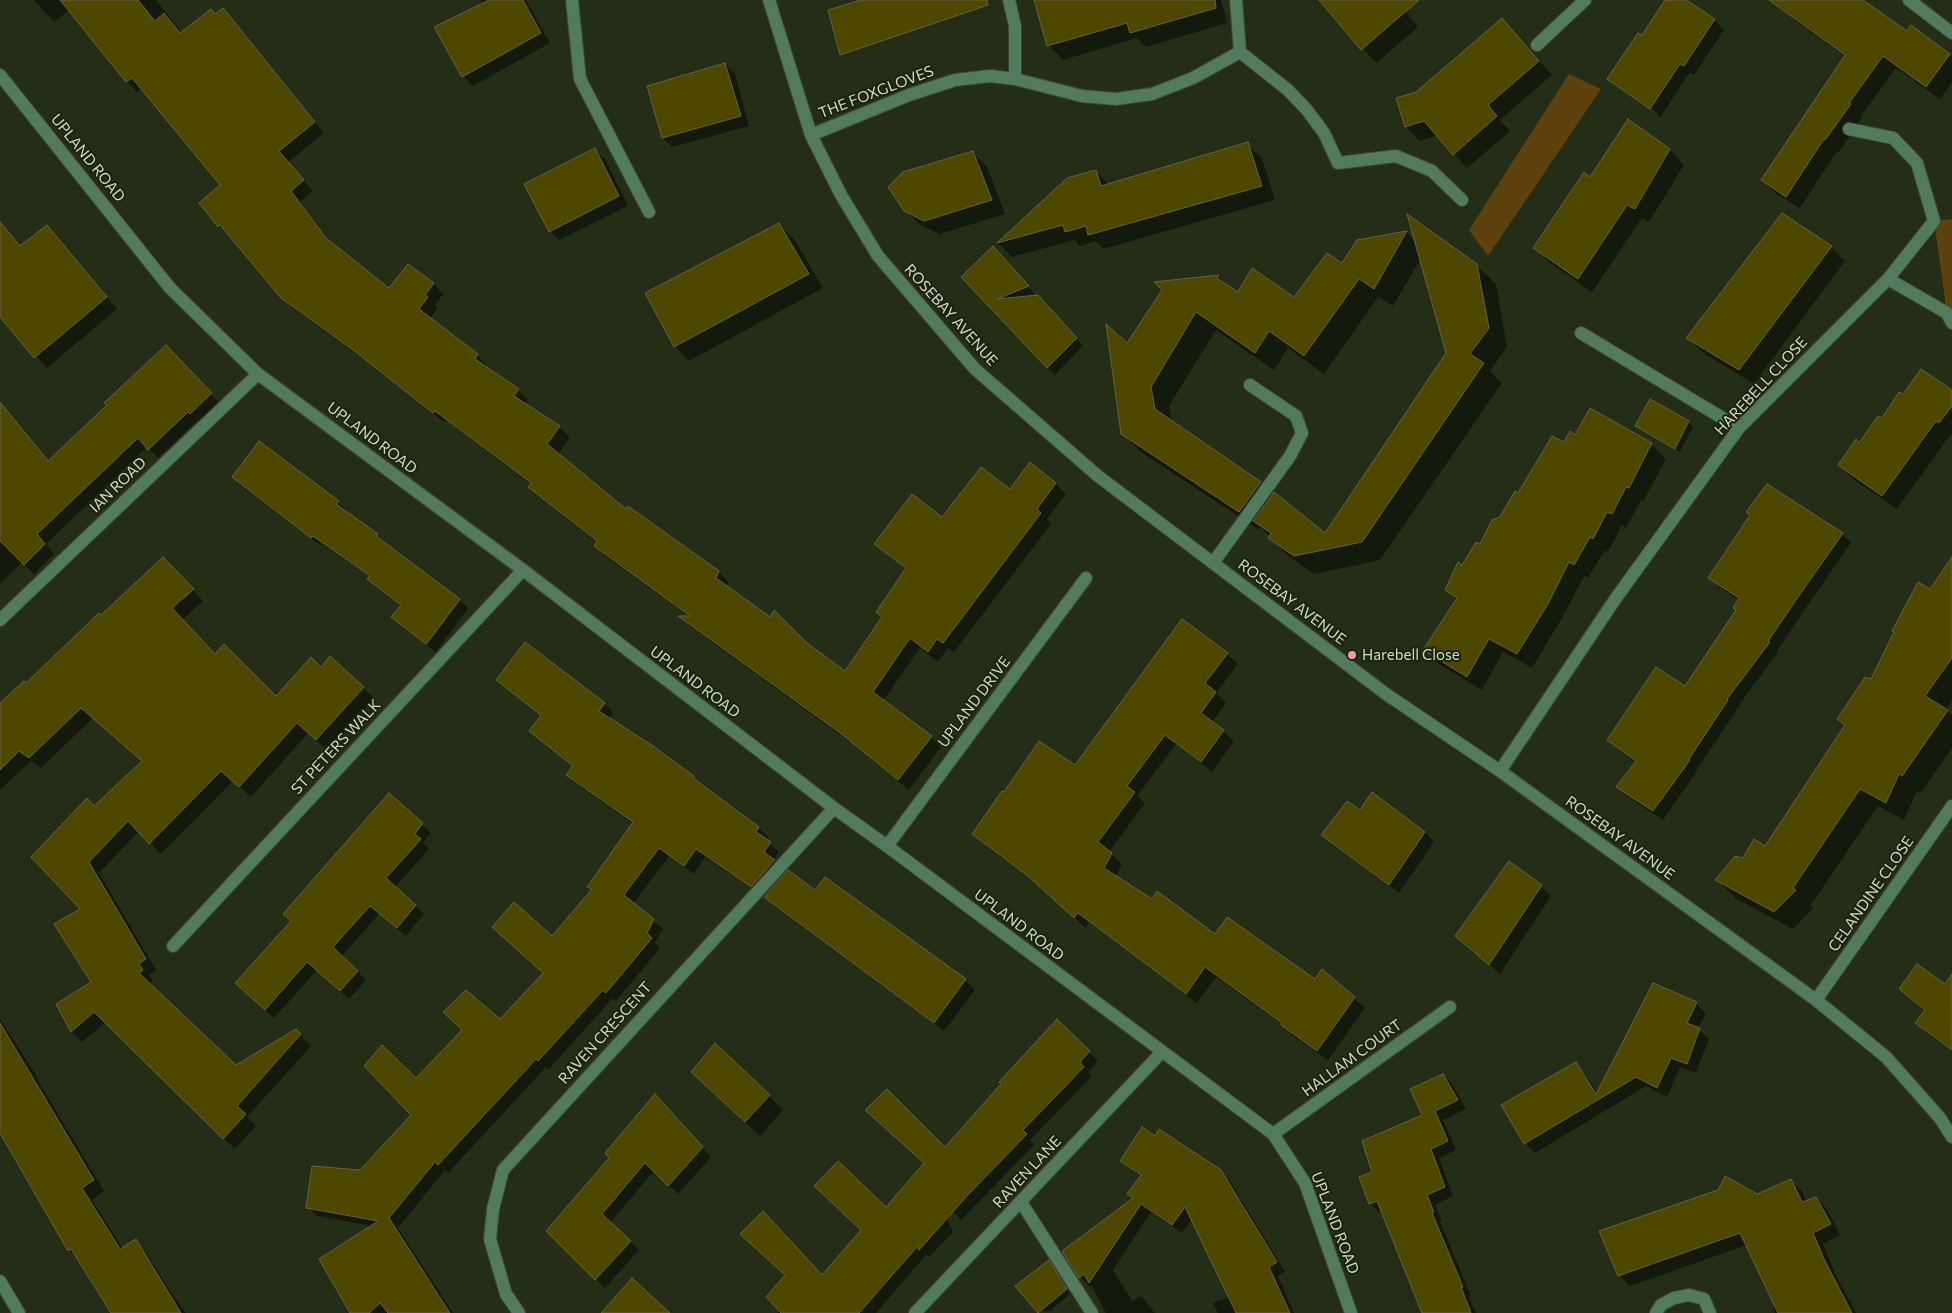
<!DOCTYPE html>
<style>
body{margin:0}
canvas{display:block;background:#242e16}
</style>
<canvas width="1952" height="1313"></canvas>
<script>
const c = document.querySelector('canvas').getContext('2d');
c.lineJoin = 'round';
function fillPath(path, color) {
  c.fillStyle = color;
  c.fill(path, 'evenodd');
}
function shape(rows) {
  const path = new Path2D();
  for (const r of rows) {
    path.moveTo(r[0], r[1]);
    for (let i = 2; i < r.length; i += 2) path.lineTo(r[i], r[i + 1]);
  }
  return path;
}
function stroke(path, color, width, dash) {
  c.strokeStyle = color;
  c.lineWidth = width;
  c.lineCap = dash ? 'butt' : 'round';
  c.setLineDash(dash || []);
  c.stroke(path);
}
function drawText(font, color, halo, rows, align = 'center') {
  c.font = font + ' Commissioner,sans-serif';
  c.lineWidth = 4;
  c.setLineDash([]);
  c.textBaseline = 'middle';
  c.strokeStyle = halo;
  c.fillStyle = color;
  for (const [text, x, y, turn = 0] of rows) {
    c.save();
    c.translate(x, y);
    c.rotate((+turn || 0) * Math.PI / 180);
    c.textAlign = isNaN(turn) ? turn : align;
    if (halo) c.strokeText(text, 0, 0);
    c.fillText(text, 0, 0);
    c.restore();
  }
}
fillPath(shape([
 [1569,74,1601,89,1488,256,1469,230],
 [1952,219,1952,313,1947,313,1934,221]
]), '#5e420d');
fillPath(shape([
 [34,0,156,0,182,33,216,15,223,10,233,20,324,133,288,162,313,191,300,202,332,245,389,290,433,283,443,294,435,305,437,308,430,319,477,355,487,366,486,368,518,390,528,400,525,404,559,427,570,437,558,454,626,510,629,507,719,572,729,583,726,587,845,673,883,617,906,569,876,544,943,519,1010,490,1030,464,1056,484,1066,494,1046,520,1051,524,954,652,948,648,938,662,920,648,883,701,931,737,941,747,909,790,851,743,690,626,681,617,690,617,605,556,595,545,597,543,540,497,530,487,531,485,446,420,444,422,365,360,293,308,230,235,219,226,222,185,142,88,137,92,127,81,69,10,54,22],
 [481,0,526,0,550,43,473,86,463,76,481,5],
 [1039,0,1221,0,1227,23,1146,47,1137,38,1063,60,1049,45],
 [1320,0,1395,0,1418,27,1376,63],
 [1667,0,1684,0,1714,20,1724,30,1694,75,1690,72,1660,118,1617,67,1642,37],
 [1790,0,1861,0,1907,33,1911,27,1952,57,1952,82,1940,99,1896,68,1861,116,1862,117,1839,152,1837,151,1800,208,1775,193,1763,180,1845,57,1796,21,1783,9],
 [1502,20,1552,75,1500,120,1510,131,1467,168,1438,135,1420,141,1406,127,1398,99,1417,93],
 [725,64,735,74,749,126,672,147,663,138,648,86],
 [1628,121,1670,150,1684,165,1649,222,1642,218,1592,292,1549,262,1535,247,1590,178],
 [1247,144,1262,158,1275,200,1103,249,1096,241,1080,246,1074,240,1012,257,998,243,1067,179,1096,171,1109,185],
 [595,150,605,159,628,206,559,240,550,231],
 [973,153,987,167,1005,214,940,234,920,225,905,210],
 [1782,214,1831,247,1845,261,1754,384,1702,352,1688,338],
 [779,225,794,239,823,288,689,361,675,346],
 [47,226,117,309,47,368,0,315,0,242,9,235,21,247],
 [1407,232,1416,242,1476,265,1496,284,1507,347,1490,371,1502,383,1380,560,1314,574,1288,556,1261,527,1259,530,1141,452,1122,433,1127,345,1163,290,1156,283,1219,277,1238,293,1295,299,1342,265,1358,241],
 [1421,258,1448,353,1326,535,1273,496,1260,483,1172,422,1169,406,1216,330,1274,370,1288,348,1324,374,1378,297,1393,306],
 [1001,255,1035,294,1028,297,1045,304,1083,346,1055,375,962,277],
 [175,356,220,404,200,422,198,420,158,458,147,447,46,544,54,554,34,574,22,562,0,584,0,405,49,462],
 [1952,391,1952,435,1951,434,1897,509,1854,480,1840,465,1904,395],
 [1591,409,1651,444,1666,459,1643,502,1641,500,1626,528,1622,525,1608,552,1605,550,1588,578,1584,576,1562,618,1532,668,1503,652,1482,690,1439,664,1425,650,1457,600,1446,590,1518,495,1564,444,1575,436],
 [1688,422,1693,427,1680,452,1641,430,1636,426],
 [234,477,338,502,347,510,345,512,377,535,386,545,458,599,425,643,393,617,402,606,378,588,369,579,370,577,322,544,321,546,242,486],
 [1842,534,1851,543,1805,609,1777,651,1778,652,1736,709,1737,710,1697,769,1698,770,1663,820,1627,796,1618,786,1636,763,1608,740,1685,688,1737,611,1739,600,1719,587,1710,577],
 [174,569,203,601,182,620,215,656,276,698,321,669,363,688,374,698,327,750,308,733,251,797,233,781,161,854,139,831,99,873,156,970,149,975,153,981,149,985,236,1067,296,1030,311,1046,247,1117,256,1126,235,1149,106,1022,82,1042,72,1032,57,1004,93,982,82,909,94,807,143,761,93,718,41,768,31,761,0,790,0,705,27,685,101,616],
 [1952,579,1952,701,1946,710,1952,715,1952,748,1921,793,1917,791,1904,820,1878,806,1810,906,1813,908,1793,929,1735,898,1717,880,1743,860,1765,848,1845,726,1839,719,1871,681,1930,591],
 [460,601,468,608,436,652,427,645],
 [1227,654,1238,664,1216,693,1226,703,1212,722,1234,741,1212,772,1176,744,1137,796,1145,803,1109,852,1122,864,1115,877,1152,901,1215,936,1354,998,1365,1008,1328,1060,1293,1036,1283,1025,1216,977,1197,1003,1089,922,1086,928,1041,887,984,844,973,833,1076,767],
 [498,680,604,703,613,713,608,719,693,777,702,786,759,828,768,837,766,840,779,852,774,860,783,870,761,895,705,857,694,874,669,856,633,904,663,929,655,943,660,948,616,1001,613,998,548,1070,546,1067,448,1173,445,1170,398,1228,453,1313,372,1313,357,1290,372,1226,317,1216,308,1207,361,1171,412,1115,416,1080,501,1021,545,973,552,938,593,890,589,886,633,824,577,784,568,775,574,767,530,731,542,716],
 [389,795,431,833,423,843,429,849,395,887,424,914,406,936,379,914,342,956,366,980,349,999,317,970,274,1018,246,992,292,922],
 [1361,812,1425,832,1434,842,1399,893,1332,844,1323,835],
 [1510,862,1541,886,1551,896,1500,974,1457,936],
 [815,892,965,980,975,990,944,1031,775,906,766,897],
 [1900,989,1952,990,1952,1051,1926,1032,1916,1023,1925,1011],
 [1696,1004,1706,1013,1698,1029,1709,1039,1696,1073,1680,1067,1667,1097,1646,1086,1535,1153,1525,1143,1576,1064,1585,1074,1598,1093],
 [0,1019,38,1078,37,1079,104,1191,92,1200,123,1249,135,1241,146,1252,172,1294,186,1313,113,1313,79,1260,69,1250,0,1131],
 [1057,1021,1098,1061,1088,1072,1092,1076,1030,1140,1035,1144,961,1220,937,1195,953,1232,929,1257,926,1255,876,1313,777,1313,823,1277,886,1208,945,1149],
 [1443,1075,1452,1084,1466,1109,1443,1120,1456,1150,1439,1158,1453,1196,1435,1205,1442,1222,1440,1222,1471,1296,1469,1297,1476,1313,1423,1313,1382,1211,1379,1212,1370,1203,1373,1173,1424,1115],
 [707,1087,769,1096,783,1110,760,1136],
 [664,1105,711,1157,678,1194,654,1171,610,1223,639,1250,605,1288,547,1231],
 [1155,1137,1220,1171,1230,1181,1285,1272,1278,1276,1294,1313,1218,1313,1213,1303,1230,1297,1192,1219,1182,1233,1151,1212,1113,1270,1132,1301,1141,1296,1155,1313,1106,1313,1091,1285,1090,1287,1080,1277,1064,1251,1134,1199,1128,1194,1141,1177,1121,1161],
 [1791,1181,1802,1191,1807,1202,1816,1198,1827,1209,1840,1235,1823,1244,1835,1273,1856,1313,1775,1313,1773,1308,1776,1306,1747,1245,1630,1286,1619,1275,1757,1195],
 [1049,1262,1070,1294,1050,1311,1039,1311]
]), '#0007');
const building = shape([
 [60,0,138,0,155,21,164,13,180,33,211,9,215,14,223,8,315,122,279,151,304,180,291,191,326,238,389,288,408,264,434,283,425,295,428,297,419,309,478,354,475,359,519,389,514,396,560,426,547,444,626,509,628,506,719,571,716,578,770,617,774,610,807,643,845,671,882,617,876,612,906,568,874,544,912,494,942,517,981,467,1010,489,1030,462,1056,483,1037,509,1041,513,943,643,937,639,928,652,910,638,873,692,932,736,898,780,840,733,678,616,690,616,594,546,597,541,528,487,531,483,435,411,433,413,353,350,281,298,220,225,218,227,199,203,220,185,132,78,126,82,60,0],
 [489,0,523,0,541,33,462,77,434,27,489,0],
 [861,0,987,0,988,5,840,55,828,10,861,0],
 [1034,0,1215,0,1216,8,1130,33,1127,23,1047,46,1034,0],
 [1319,0,1419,0,1361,50,1319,0],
 [1665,0,1686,0,1715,19,1684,66,1680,64,1650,109,1607,79,1638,33,1642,35,1665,0],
 [1769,0,1863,0,1907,31,1911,25,1950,54,1926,87,1883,56,1849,103,1851,104,1825,140,1824,139,1786,197,1761,180,1845,55,1769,0],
 [1502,18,1539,61,1488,105,1497,116,1453,155,1424,121,1405,127,1396,98,1416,92,1502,18],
 [725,63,741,116,662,138,647,86,725,63],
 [1628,119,1670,149,1635,209,1627,205,1578,279,1533,248,1584,172,1590,177,1628,119],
 [1248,142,1262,186,1088,235,1086,226,1065,232,1063,225,997,243,1067,178,1096,170,1101,186,1248,142],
 [595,148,619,196,549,232,524,184,595,148],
 [973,151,992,200,924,221,904,211,888,187,903,172,973,151],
 [1782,213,1832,246,1739,370,1686,338,1782,213],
 [1407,214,1477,264,1489,328,1470,354,1484,363,1362,542,1294,556,1268,538,1271,533,1253,521,1274,492,1325,533,1446,353,1407,214],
 [0,222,20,246,47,225,107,297,34,358,0,317,0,222],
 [779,223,809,274,674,347,645,293,779,223],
 [1407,231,1374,289,1359,279,1304,356,1269,331,1255,353,1196,312,1151,387,1155,409,1261,482,1239,512,1121,434,1106,324,1127,343,1162,290,1154,282,1219,275,1217,278,1238,292,1252,268,1294,297,1327,253,1342,263,1357,240,1407,231],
 [993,246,1029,286,997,299,1038,295,1077,338,1047,368,961,277,993,246],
 [166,345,212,393,190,414,188,412,148,450,138,438,37,534,45,544,24,565,0,541,0,402,48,461,107,405,104,403,166,345],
 [1921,369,1952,390,1952,406,1939,423,1936,421,1882,496,1838,465,1856,439,1859,443,1878,416,1882,418,1899,392,1903,394,1921,369],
 [1650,399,1689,421,1675,449,1635,426,1650,399],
 [1590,408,1652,443,1629,488,1626,487,1612,514,1607,512,1593,539,1590,537,1574,565,1569,562,1548,604,1517,654,1489,639,1467,677,1423,650,1457,598,1445,590,1458,562,1462,565,1476,542,1480,544,1492,520,1500,517,1515,491,1518,493,1552,436,1564,442,1570,431,1575,435,1590,408],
 [259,441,339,501,336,504,378,534,376,536,460,599,426,644,391,617,401,605,367,579,370,576,313,536,311,538,232,477,259,441],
 [1767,484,1843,533,1796,600,1768,641,1770,642,1727,699,1728,700,1689,759,1690,760,1653,811,1616,787,1636,761,1607,740,1656,667,1685,686,1736,610,1733,608,1739,598,1708,578,1750,515,1746,512,1767,484],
 [163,557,194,589,172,608,215,654,224,644,276,696,311,657,321,667,330,656,364,687,316,740,297,723,239,787,221,771,149,844,128,821,89,862,146,959,139,964,143,970,139,973,236,1065,296,1029,301,1034,237,1106,246,1114,223,1139,94,1012,71,1032,56,1004,91,982,54,924,80,909,31,857,87,798,94,806,142,761,81,708,29,758,19,751,0,770,0,703,24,681,26,683,99,613,101,615,163,557],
 [1952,557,1952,658,1925,696,1948,710,1902,776,1899,774,1886,803,1860,789,1793,888,1796,890,1774,912,1715,880,1735,856,1743,858,1754,839,1765,846,1845,725,1837,719,1865,677,1871,679,1894,632,1892,631,1918,582,1930,589,1952,557],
 [1182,619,1228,653,1205,683,1216,692,1201,713,1224,730,1201,762,1165,735,1127,786,1135,792,1098,842,1112,853,1104,868,1152,899,1157,891,1215,934,1227,917,1315,979,1322,969,1355,997,1317,1051,1281,1025,1282,1023,1205,967,1186,994,1078,913,1074,918,1029,877,972,834,1002,791,1004,792,1039,741,1075,765,1182,619],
 [525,642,605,703,599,711,653,746,694,776,693,778,759,827,756,832,771,842,764,852,775,860,751,887,696,849,684,866,659,848,624,895,654,919,647,933,652,938,606,993,603,990,538,1061,536,1059,438,1165,435,1162,389,1218,450,1313,388,1313,380,1303,369,1313,350,1313,319,1259,378,1221,306,1208,312,1166,360,1170,411,1115,364,1066,382,1045,416,1078,462,1030,443,1012,466,990,500,1019,543,973,492,927,514,902,552,936,592,889,587,887,633,822,566,775,573,766,529,731,541,715,496,680,525,642],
 [1372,792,1425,832,1389,885,1321,835,1347,801,1360,810,1372,792],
 [389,793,423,823,415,834,421,839,386,878,416,905,397,928,370,906,333,947,358,971,340,991,307,962,265,1010,235,983,291,921,283,914,389,793],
 [1509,861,1542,885,1489,965,1455,936,1509,861],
 [788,870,815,890,825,877,966,979,934,1023,764,897,788,870],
 [1917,964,1945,984,1952,974,1952,1050,1915,1023,1925,1010,1899,989,1917,964],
 [1653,983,1697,1002,1687,1023,1700,1028,1687,1064,1671,1058,1657,1088,1636,1077,1524,1144,1501,1105,1576,1062,1596,1094,1653,983],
 [1057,1019,1090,1051,1080,1062,1084,1067,1023,1130,1027,1134,967,1196,919,1250,917,1247,859,1313,781,1313,766,1297,785,1275,740,1234,763,1211,822,1275,861,1230,814,1186,838,1161,886,1207,924,1163,865,1110,887,1089,945,1147,1001,1084,999,1082,1057,1019],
 [0,1023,94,1180,82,1188,120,1249,136,1239,181,1313,111,1313,71,1249,68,1251,0,1133,0,1023],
 [715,1043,770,1095,745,1122,691,1072,715,1043],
 [1443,1074,1458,1100,1435,1111,1448,1141,1431,1149,1445,1187,1427,1195,1434,1212,1432,1213,1463,1287,1461,1287,1471,1313,1422,1313,1377,1201,1369,1204,1359,1177,1372,1172,1362,1141,1422,1115,1410,1089,1443,1074],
 [655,1094,703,1147,668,1186,645,1163,602,1214,631,1241,595,1280,546,1231,609,1158,605,1153,655,1094],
 [1142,1127,1155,1136,1159,1129,1221,1170,1277,1262,1269,1267,1290,1313,1236,1313,1185,1207,1172,1225,1141,1204,1089,1283,1084,1274,1079,1278,1062,1251,1133,1198,1127,1194,1141,1175,1120,1161,1142,1127],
 [1725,1176,1757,1194,1791,1179,1802,1202,1816,1197,1831,1224,1813,1233,1825,1261,1852,1313,1778,1313,1740,1233,1618,1276,1599,1231,1718,1190,1725,1176],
 [1049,1260,1067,1289,1038,1313,1015,1286,1049,1260],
 [632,1278,670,1313,601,1313,632,1278]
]);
fillPath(building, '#4e4700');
stroke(building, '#646145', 1);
const minor = shape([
 [572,0,580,79,649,212],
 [769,0,811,135,841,195,878,256,975,369,1098,476,1386,694,1500,771,1816,1000,1886,1057,1940,1118,1952,1137],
 [1009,0,1015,26,1015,79],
 [1236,0,1240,52,1288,90,1307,110,1324,133,1338,163,1396,156,1432,171,1462,200],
 [1909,0,1952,33],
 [1537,45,1585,0],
 [0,75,170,288,258,374,523,570,834,808,887,846,1273,1134,1305,1183,1351,1313],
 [811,135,909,95,955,80,990,76,1015,79,1082,96,1116,99,1152,94,1193,78,1240,52],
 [1888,279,1947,313,1952,323],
 [1581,333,1739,428],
 [1213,563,1290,456,1302,433,1296,416,1250,385],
 [0,620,258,374],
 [1500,771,1616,598,1739,428,1888,279,1934,221,1917,163,1893,138,1849,129],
 [887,846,1086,578],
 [173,946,523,570],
 [1816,1000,1952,806],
 [1273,1134,1450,1007],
 [1021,1202,1092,1313],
 [0,1281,19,1313],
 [519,1313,506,1294,490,1239,493,1209,503,1170,834,808],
 [915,1313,1162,1052],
 [1656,1313,1661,1305,1674,1298,1689,1295,1704,1299,1710,1313]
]);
stroke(minor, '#404a33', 14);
stroke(minor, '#527b5e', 12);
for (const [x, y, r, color] of [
 [1352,655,5,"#f19ab2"]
]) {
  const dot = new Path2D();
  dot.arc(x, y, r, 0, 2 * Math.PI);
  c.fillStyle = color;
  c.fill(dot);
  stroke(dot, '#1a240d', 2);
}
drawText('15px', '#d3dacb', '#1a240d', [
 ["THE FOXGLOVES",876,92,-21],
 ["UPLAND ROAD",88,158,51],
 ["ROSEBAY AVENUE",951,315,48],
 ["HAREBELL CLOSE",1761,386,-47],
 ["UPLAND ROAD",372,438,37],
 ["IAN ROAD",118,485,-44],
 ["ROSEBAY AVENUE",1292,602,37],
 ["UPLAND ROAD",695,682,37],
 ["UPLAND DRIVE",974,702,-53],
 ["ST PETERS WALK",336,747,-47],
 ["ROSEBAY AVENUE",1620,838,36],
 ["CELANDINE CLOSE",1871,894,-55],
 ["UPLAND ROAD",1019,925,37],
 ["RAVEN CRESCENT",605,1033,-48],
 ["HALLAM COURT",1352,1058,-36],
 ["RAVEN LANE",1027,1172,-47],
 ["UPLAND ROAD",1335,1223,69]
]);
drawText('15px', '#d3dacb', '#1a240d', [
 ["Harebell Close",1362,655]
], 'left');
</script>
